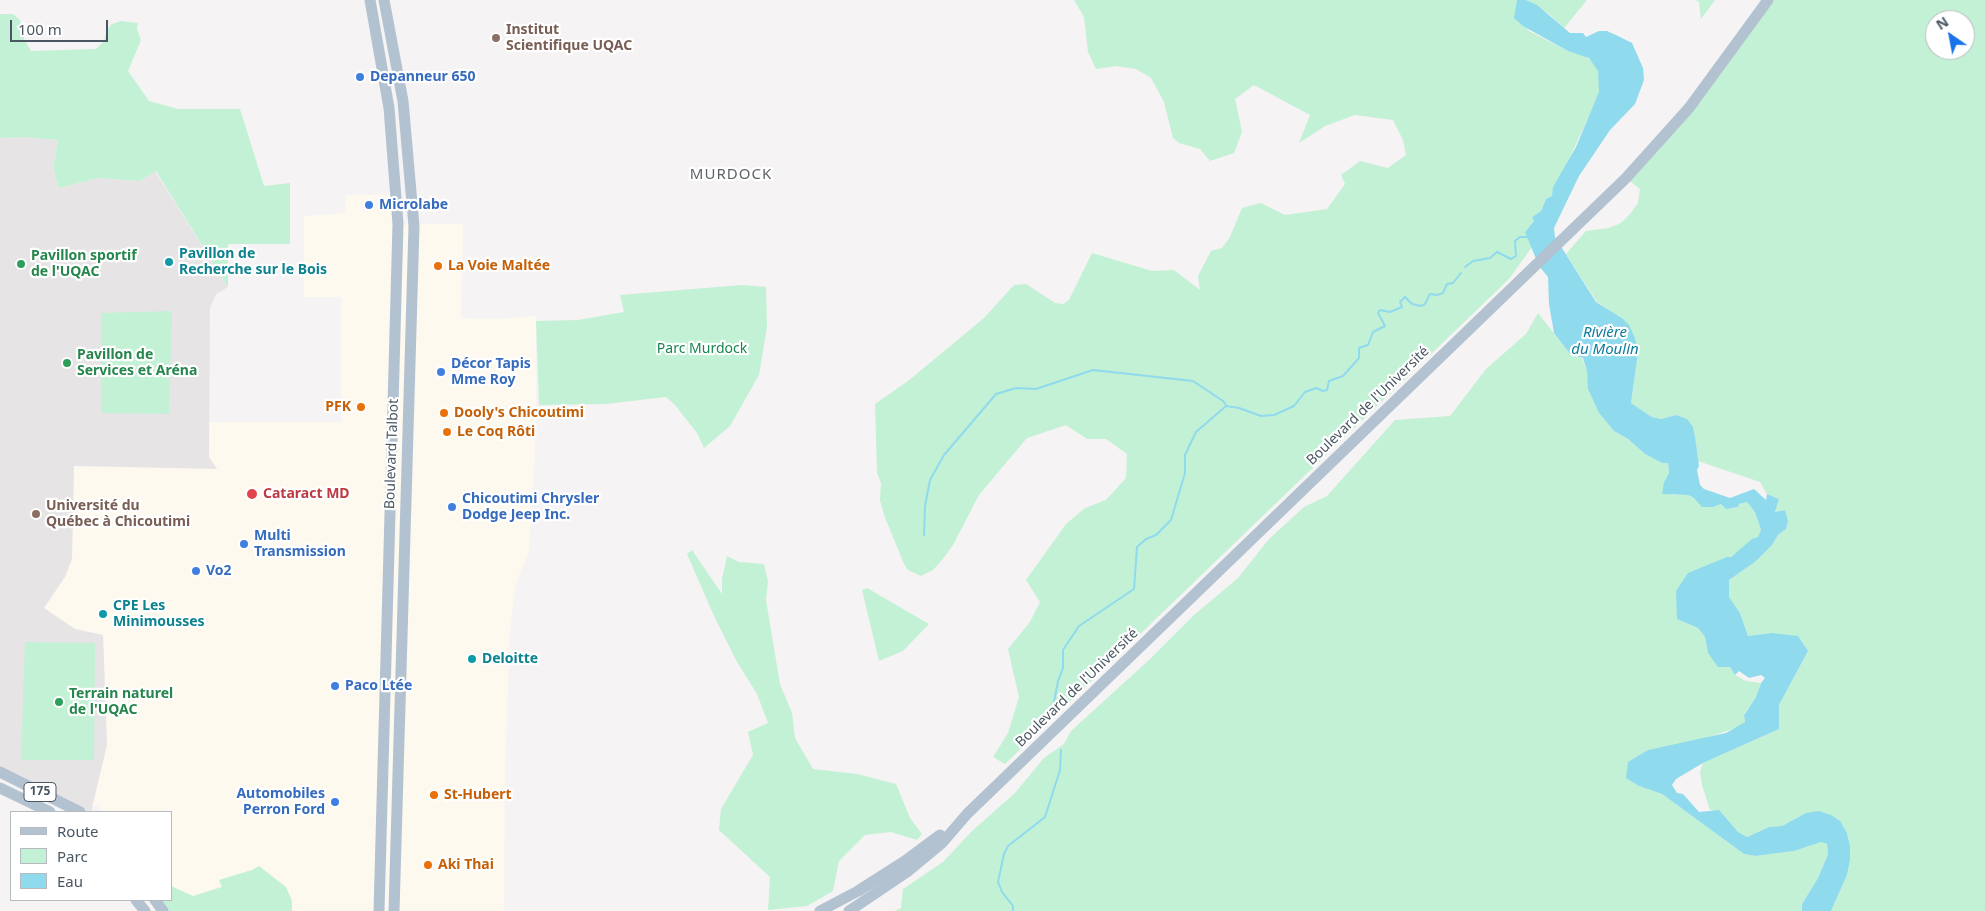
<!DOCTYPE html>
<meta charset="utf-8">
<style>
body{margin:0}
#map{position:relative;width:1985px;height:911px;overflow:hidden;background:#f5f3f3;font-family:"Noto Sans",sans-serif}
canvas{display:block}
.legend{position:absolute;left:10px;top:811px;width:162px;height:90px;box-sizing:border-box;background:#fff;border:1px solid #b7bbc0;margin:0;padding:6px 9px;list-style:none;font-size:15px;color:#4a5661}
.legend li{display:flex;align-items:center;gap:10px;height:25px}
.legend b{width:25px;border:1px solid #b7bbc0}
.north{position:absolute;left:1925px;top:10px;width:50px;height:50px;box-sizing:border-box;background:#fff;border:1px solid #b7bbc0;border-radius:50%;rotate:327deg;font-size:14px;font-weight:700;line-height:20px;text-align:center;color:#4a5661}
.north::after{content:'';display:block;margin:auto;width:18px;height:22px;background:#1a73e8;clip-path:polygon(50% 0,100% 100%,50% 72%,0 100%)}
.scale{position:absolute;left:10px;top:20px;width:98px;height:22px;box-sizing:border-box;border:2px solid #4a5661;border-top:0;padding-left:6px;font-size:15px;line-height:18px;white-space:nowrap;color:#4a5661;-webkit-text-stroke:4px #fff;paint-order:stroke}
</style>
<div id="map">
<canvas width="1985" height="911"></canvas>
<ul class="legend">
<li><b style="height:6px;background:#b3c2d1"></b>Route</li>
<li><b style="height:14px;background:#c3f1d5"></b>Parc</li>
<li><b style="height:14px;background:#90daee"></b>Eau</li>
</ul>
<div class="north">N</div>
<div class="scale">100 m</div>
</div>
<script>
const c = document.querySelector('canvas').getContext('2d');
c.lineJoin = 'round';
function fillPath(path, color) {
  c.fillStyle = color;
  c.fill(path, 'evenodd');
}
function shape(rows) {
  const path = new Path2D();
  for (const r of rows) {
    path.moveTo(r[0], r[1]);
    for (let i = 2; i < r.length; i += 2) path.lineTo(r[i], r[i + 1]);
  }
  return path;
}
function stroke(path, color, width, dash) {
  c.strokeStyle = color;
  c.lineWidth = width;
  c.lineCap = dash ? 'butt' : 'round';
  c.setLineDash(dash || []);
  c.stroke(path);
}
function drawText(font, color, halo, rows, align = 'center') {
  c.font = font + ' "Noto Sans",sans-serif';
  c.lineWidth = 4.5;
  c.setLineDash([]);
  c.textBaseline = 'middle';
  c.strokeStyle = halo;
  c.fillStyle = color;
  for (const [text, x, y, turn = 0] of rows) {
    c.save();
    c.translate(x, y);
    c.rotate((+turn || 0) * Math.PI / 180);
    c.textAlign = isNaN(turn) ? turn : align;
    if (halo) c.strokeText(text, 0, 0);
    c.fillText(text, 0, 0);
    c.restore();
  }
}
fillPath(shape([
 [396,194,398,224,463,224,461,318,496,319,536,316,536,428,529,551,516,583,510,630,505,770,504,911,292,911,292,901,286,887,252,870,219,880,222,886,193,896,171,886,171,812,104,812,98,805,92,806,107,745,103,635,75,629,44,608,65,577,72,559,74,466,217,468,209,457,208,422,341,422,341,297,304,297,304,216,345,213,346,195]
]), '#fdf9ef');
fillPath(shape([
 [23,137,58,140,53,168,59,188,98,178,140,181,155,171,228,287,216,294,210,308,209,457,217,469,74,466,72,559,65,577,44,608,75,629,103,635,107,745,91,812,80,812,0,772,0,138]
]), '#e6e4e5');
fillPath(shape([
 [1074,0,1517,0,1519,20,1529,31,1568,51,1582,54,1595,63,1598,71,1600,92,1552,196,1546,199,1541,211,1533,217,1534,221,1525,232,1532,247,1509,279,1005,764,993,757,1008,733,1019,697,1008,649,1030,622,1040,602,1026,580,1066,524,1085,508,1106,500,1126,478,1127,454,1106,439,1087,439,1066,425,1027,438,979,495,953,545,942,560,933,570,921,576,908,570,904,564,884,515,880,500,881,483,877,473,875,404,908,381,984,318,1014,285,1026,284,1055,303,1063,304,1069,300,1092,253,1152,271,1174,270,1200,290,1198,276,1211,251,1222,248,1230,237,1242,208,1261,203,1285,215,1327,209,1345,184,1341,175,1360,161,1388,168,1406,155,1403,140,1393,120,1355,115,1325,126,1299,143,1310,115,1254,85,1235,99,1242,132,1234,153,1210,161,1200,149,1179,143,1173,138,1164,102,1151,78,1136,69,1116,66,1096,69,1088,52,1084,17],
 [1526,0,1587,0,1564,28,1549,14],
 [1695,0,1715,0,1701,19,1699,2],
 [1768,0,1985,0,1985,911,1831,911,1847,875,1850,860,1850,846,1847,833,1806,813,1782,826,1769,827,1747,837,1738,832,1719,811,1710,810,1702,785,1700,772,1703,763,1779,729,1779,705,1808,651,1771,633,1748,636,1740,613,1729,597,1729,580,1755,562,1772,545,1778,535,1786,529,1788,521,1785,510,1775,512,1779,499,1767,494,1760,482,1698,461,1695,436,1693,427,1689,423,1676,415,1661,419,1652,417,1631,403,1636,367,1622,318,1597,302,1566,254,1586,231,1609,228,1621,223,1630,214,1638,203,1640,189,1626,178],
 [1935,20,1965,20,1965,50,1935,50],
 [0,14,13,14,20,20,24,39,31,51,96,49,104,41,107,29,112,24,121,21,138,23,137,29,141,40,128,71,149,101,178,109,240,109,264,186,290,183,290,244,228,244,228,287,156,171,140,181,98,178,59,188,53,168,58,140,23,137,0,138],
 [742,285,766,287,767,327,759,375,730,426,704,448,697,433,675,405,666,397,605,404,539,405,536,321,578,320,624,312,620,295],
 [172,311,169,414,101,413,101,313],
 [1538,313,1570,354,1582,358,1587,371,1589,389,1599,413,1614,431,1628,439,1645,454,1662,463,1668,463,1669,473,1664,482,1669,493,1672,495,1688,495,1713,507,1721,504,1726,509,1738,507,1739,504,1747,502,1755,512,1761,530,1758,538,1730,557,1677,619,1698,628,1705,637,1708,653,1730,667,1735,675,1746,681,1761,683,1756,697,1744,714,1745,722,1738,727,1701,740,1648,750,1639,786,1662,794,1744,854,1755,856,1794,851,1821,842,1827,844,1828,853,1818,878,1802,904,1802,911,894,911,901,908,903,889,943,862,972,831,1015,793,1044,758,1064,744,1071,731,1149,660,1194,615,1238,578,1269,539,1304,507,1327,496,1395,420,1450,416,1486,369,1526,334],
 [692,550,722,594,722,579,727,556,739,562,764,564,768,581,766,600,780,684,792,713,795,738,813,769,857,774,896,784,910,818,922,834,917,840,891,832,865,835,839,861,833,891,807,906,768,910,770,877,719,830,721,809,753,755,748,732,768,723,757,694,737,662,714,616,687,554],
 [867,588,929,624,903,651,879,661,862,590],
 [25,642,95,643,94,760,21,760],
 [259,866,286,887,292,901,292,911,163,911,155,900,171,900,171,886,193,896,222,887,219,880,252,870]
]), '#c3f1d5');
fillPath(shape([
 [1517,0,1526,0,1537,5,1570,33,1583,33,1586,37,1599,31,1607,31,1618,36,1632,43,1643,68,1644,80,1635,104,1610,130,1579,176,1554,228,1555,237,1596,302,1622,318,1629,325,1635,338,1638,352,1631,403,1652,417,1661,419,1676,415,1687,419,1693,427,1695,436,1699,466,1697,470,1700,485,1704,489,1730,498,1754,489,1766,500,1767,494,1779,499,1775,512,1785,510,1788,521,1786,529,1778,535,1772,545,1755,562,1729,580,1729,597,1740,613,1748,636,1771,633,1798,636,1808,651,1779,705,1779,729,1703,763,1676,779,1672,785,1677,793,1683,794,1699,812,1719,810,1738,832,1747,837,1769,827,1782,826,1806,813,1819,811,1831,815,1840,821,1847,833,1850,846,1850,860,1847,875,1831,911,1802,911,1802,904,1818,878,1828,854,1827,844,1821,842,1794,851,1755,856,1744,854,1662,794,1639,786,1626,778,1628,762,1648,750,1726,733,1745,722,1744,715,1756,697,1761,683,1765,678,1761,675,1749,678,1739,671,1735,675,1730,667,1718,667,1708,653,1705,637,1698,628,1677,619,1676,591,1688,573,1727,557,1731,557,1752,539,1758,537,1761,530,1755,512,1747,502,1739,504,1738,507,1726,509,1721,504,1713,507,1702,507,1694,498,1688,495,1662,494,1664,482,1669,473,1668,463,1662,463,1645,454,1628,439,1614,431,1599,413,1588,389,1587,371,1583,358,1570,354,1554,333,1549,304,1548,277,1539,266,1525,232,1534,221,1532,217,1541,211,1546,199,1552,196,1553,187,1576,147,1599,92,1598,71,1589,58,1568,51,1523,26,1514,18]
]), '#90daee');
stroke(shape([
 [1465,267,1473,261,1490,258,1497,252,1511,259,1516,256,1515,241,1520,237,1528,237],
 [924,535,925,506,930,480,944,455,996,394,1016,388,1036,389,1093,370,1193,381,1223,401,1226,405],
 [1051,718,1058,681,1063,668,1063,650,1079,626,1134,589,1137,547,1146,539,1156,535,1171,520,1185,473,1185,455,1196,432,1226,406,1239,408,1261,416,1274,415,1294,406,1305,392,1316,388,1323,391,1327,390,1329,381,1343,376,1359,358,1359,348,1368,345,1373,332,1385,326,1378,313,1380,310,1390,312,1402,307,1400,302,1405,297,1412,304,1421,306,1425,304,1430,294,1437,295,1443,293,1447,284,1453,283,1461,273],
 [1013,911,1013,906,1002,892,998,882,1004,854,1008,846,1045,817,1060,770,1061,750]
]), '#90daee', 2);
stroke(shape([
 [370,0,389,108,398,224,379,911],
 [384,0,403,101,414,226,394,911],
 [0,772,80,812],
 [0,788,50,812],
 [136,900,145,911],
 [155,900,163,911],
 [820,911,858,891,905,861,940,835],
 [849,911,907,872,942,843,967,814,1626,178,1689,108,1768,0]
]), '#b3c2d1', 11);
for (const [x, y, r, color] of [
 [496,38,5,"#8d6e63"],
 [360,77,5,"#3f7fe0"],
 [369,205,5,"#3f7fe0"],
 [169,262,5,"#0f9aa8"],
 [21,264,5,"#2e9e5b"],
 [438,266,5,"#e8710a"],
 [67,363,5,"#2e9e5b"],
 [441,372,5,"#3f7fe0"],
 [361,407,5,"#e8710a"],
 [444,413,5,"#e8710a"],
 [447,432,5,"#e8710a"],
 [252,494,6,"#e0444e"],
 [452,507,5,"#3f7fe0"],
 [36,514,5,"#8d6e63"],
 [244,544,5,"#3f7fe0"],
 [196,571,5,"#3f7fe0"],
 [103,614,5,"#0f9aa8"],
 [472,659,5,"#0f9aa8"],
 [335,686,5,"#3f7fe0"],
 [59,702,5,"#2e9e5b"],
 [434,795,5,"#e8710a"],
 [335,802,5,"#3f7fe0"],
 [428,865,5,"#e8710a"]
]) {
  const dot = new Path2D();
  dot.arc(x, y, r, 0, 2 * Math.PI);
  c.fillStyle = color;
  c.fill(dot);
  stroke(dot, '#fff', 2);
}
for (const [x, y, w] of [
 [40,792,32]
]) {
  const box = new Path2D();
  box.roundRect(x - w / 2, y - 9.5, w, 19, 4);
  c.fillStyle = '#fff';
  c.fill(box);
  stroke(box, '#4a5661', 1);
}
drawText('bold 12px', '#4a5661', null, [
 ["175",40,792]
]);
drawText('bold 14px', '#785e54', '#fff', [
 ["Institut",506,30],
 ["Scientifique UQAC",506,46],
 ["Université du",46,506],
 ["Québec à Chicoutimi",46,522]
], 'left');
drawText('bold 14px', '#366cbe', '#fff', [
 ["Depanneur 650",370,77],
 ["Microlabe",379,205],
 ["Décor Tapis",451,364],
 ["Mme Roy",451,380],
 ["Chicoutimi Chrysler",462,499],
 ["Dodge Jeep Inc.",462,515],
 ["Multi",254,536],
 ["Transmission",254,552],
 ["Vo2",206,571],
 ["Paco Ltée",345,686],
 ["Automobiles",325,794,"right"],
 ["Perron Ford",325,810,"right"]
], 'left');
drawText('bold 14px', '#0d838f', '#fff', [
 ["Pavillon de",179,254],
 ["Recherche sur le Bois",179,270],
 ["CPE Les",113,606],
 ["Minimousses",113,622],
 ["Deloitte",482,659]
], 'left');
drawText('bold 14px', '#27864d', '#fff', [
 ["Pavillon sportif",31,256],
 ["de l'UQAC",31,272],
 ["Pavillon de",77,355],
 ["Services et Aréna",77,371],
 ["Terrain naturel",69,694],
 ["de l'UQAC",69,710]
], 'left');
drawText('bold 14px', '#c56008', '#fff', [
 ["La Voie Maltée",448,266],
 ["PFK",351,407,"right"],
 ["Dooly's Chicoutimi",454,413],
 ["Le Coq Rôti",457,432],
 ["St-Hubert",444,795],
 ["Aki Thai",438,865]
], 'left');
drawText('14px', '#17864f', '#fff', [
 ["Parc Murdock",702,349]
]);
drawText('14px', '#4a5661', '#fff', [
 ["Boulevard de l'Université",1368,406,-44],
 ["Boulevard Talbot",392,454,-88],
 ["Boulevard de l'Université",1077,688,-44]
]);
drawText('bold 14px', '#be3a42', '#fff', [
 ["Cataract MD",263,494]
], 'left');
c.letterSpacing = '1px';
drawText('15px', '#5f6368', '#fff', [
 ["MURDOCK",731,175]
]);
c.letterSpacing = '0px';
drawText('italic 15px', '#0c7c9b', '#fff', [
 ["Rivière",1605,333],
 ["du Moulin",1605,350]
]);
</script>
